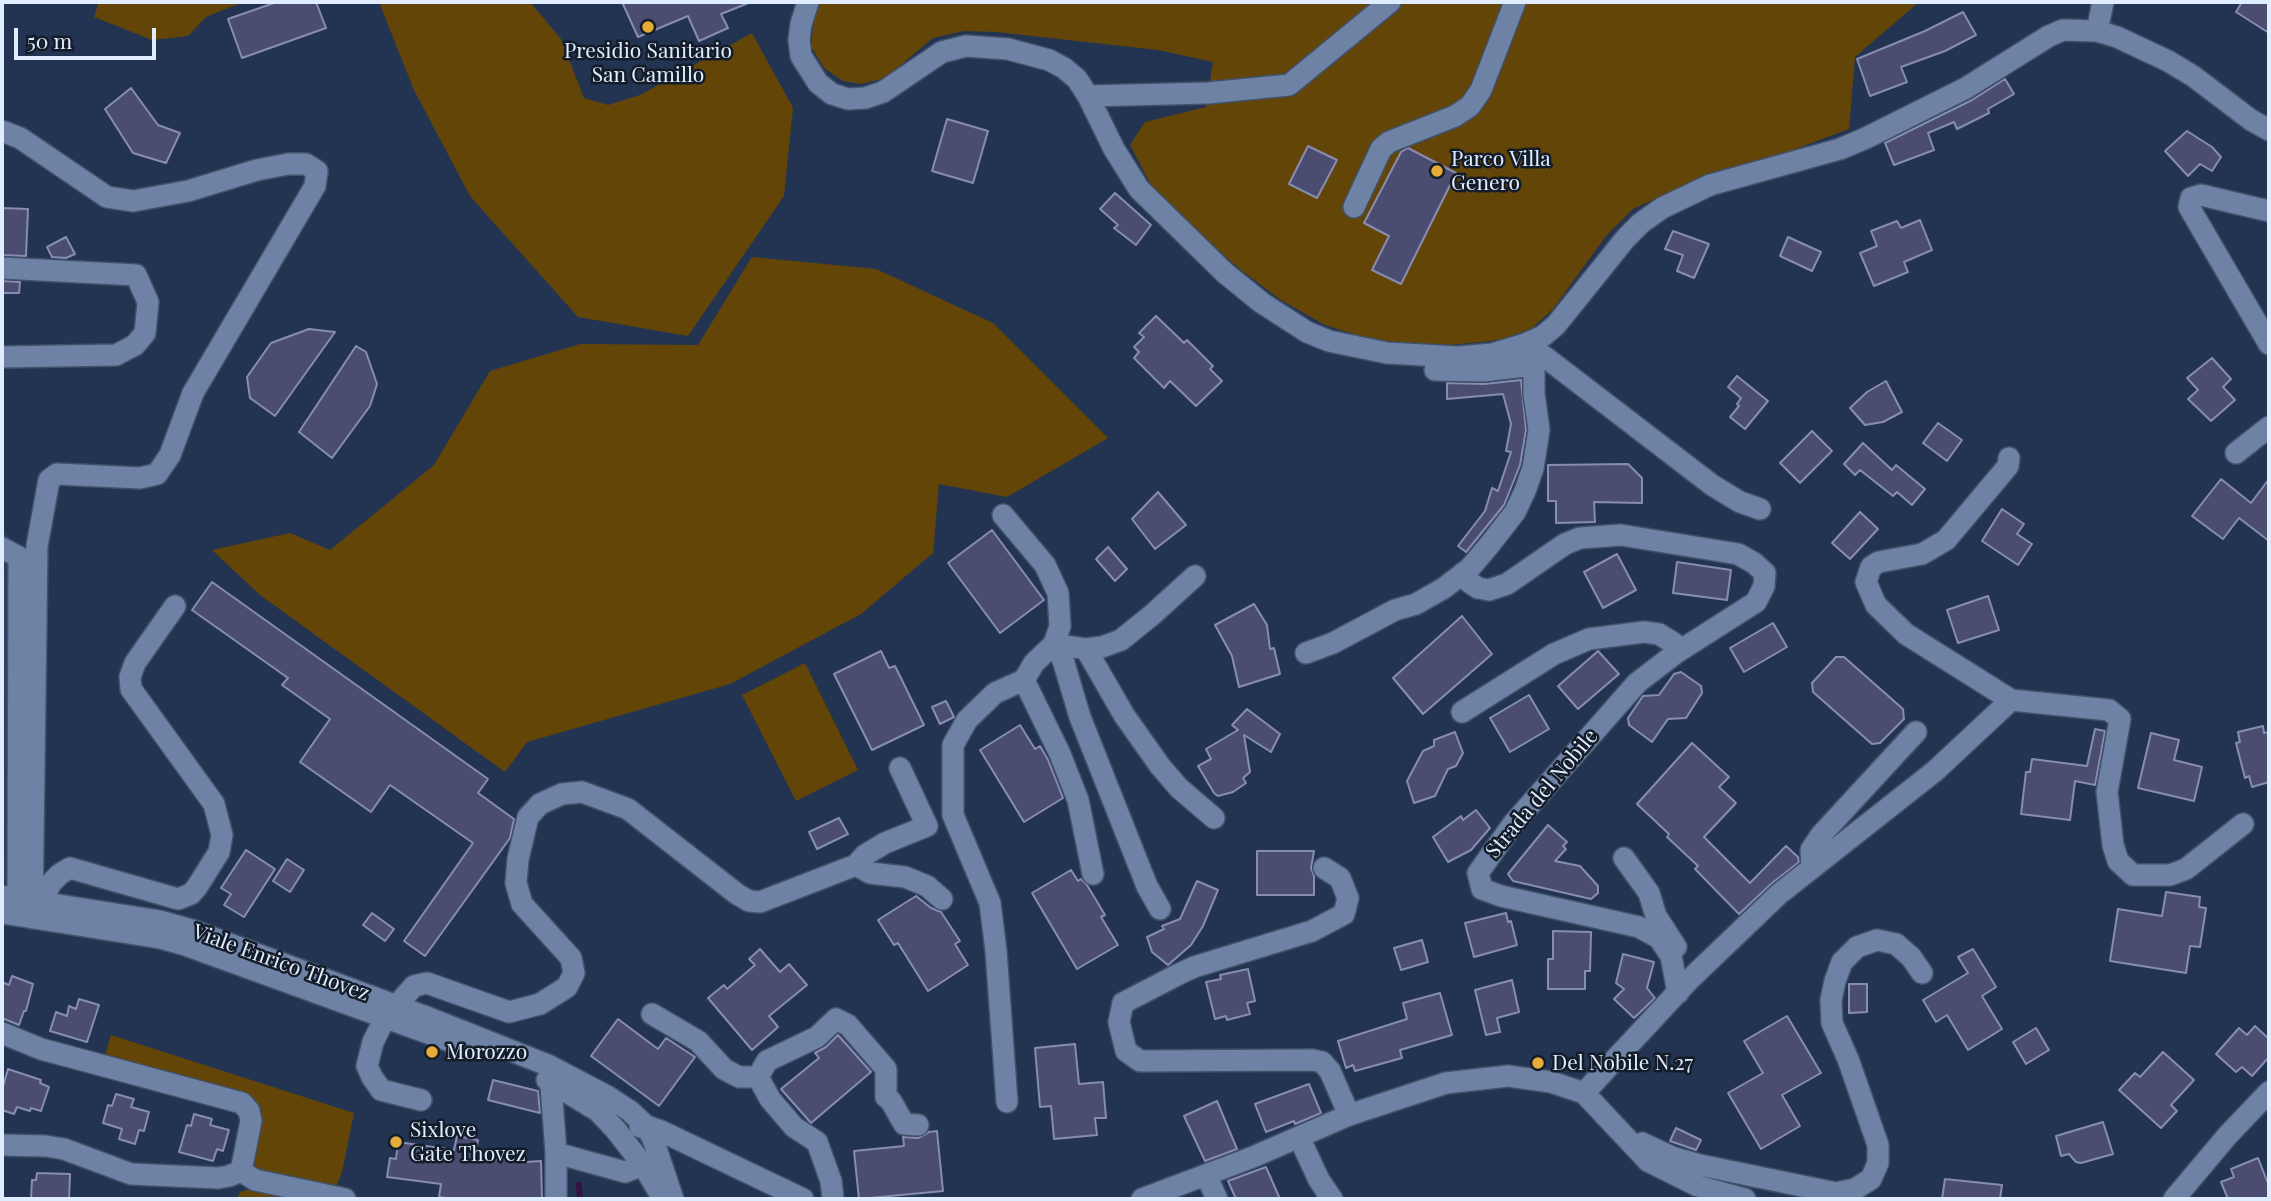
<!DOCTYPE html>
<style>
body{margin:0}
#map{position:relative;width:2271px;height:1201px;overflow:hidden;background:#233452;font-family:"Playfair Display",serif}
canvas{display:block}
.frame{position:absolute;inset:0;border:4px solid #e0ecff;pointer-events:none}
.scale{position:absolute;left:14px;top:28px;width:142px;height:32px;box-sizing:border-box;border:4px solid #e0ecff;border-top:0;padding-left:9px;font-size:21px;line-height:24px;white-space:nowrap;color:#e0ecff;-webkit-text-stroke:5px #141c29;paint-order:stroke}
</style>
<div id="map">
<canvas width="2271" height="1201"></canvas>
<div class="frame"></div>
<div class="scale">50 m</div>
</div>
<script>
const c = document.querySelector('canvas').getContext('2d');
c.lineJoin = 'round';
function fillPath(path, color) {
  c.fillStyle = color;
  c.fill(path, 'evenodd');
}
function shape(rows) {
  const path = new Path2D();
  for (const r of rows) {
    path.moveTo(r[0], r[1]);
    for (let i = 2; i < r.length; i += 2) path.lineTo(r[i], r[i + 1]);
  }
  return path;
}
function stroke(path, color, width, dash) {
  c.strokeStyle = color;
  c.lineWidth = width;
  c.lineCap = dash ? 'butt' : 'round';
  c.setLineDash(dash || []);
  c.stroke(path);
}
function drawText(font, color, halo, rows, align = 'center') {
  c.font = font + ' "Playfair Display",serif';
  c.lineWidth = 5;
  c.setLineDash([]);
  c.textBaseline = 'middle';
  c.strokeStyle = halo;
  c.fillStyle = color;
  for (const [text, x, y, turn = 0] of rows) {
    c.save();
    c.translate(x, y);
    c.rotate((+turn || 0) * Math.PI / 180);
    c.textAlign = isNaN(turn) ? turn : align;
    if (halo) c.strokeText(text, 0, 0);
    c.fillText(text, 0, 0);
    c.restore();
  }
}
fillPath(shape([
 [2,530,28,558,27,883,2,881]
]), '#2a4062');
fillPath(shape([
 [99,2,243,2,206,17,188,36,152,40,94,17],
 [379,2,530,2,561,39,584,98,608,105,640,95,752,33,793,108,784,196,688,336,578,317,470,196,414,90],
 [816,2,1919,2,1855,57,1849,129,1774,157,1685,185,1633,209,1606,236,1553,309,1532,328,1501,340,1450,345,1398,343,1366,338,1325,325,1281,300,1241,270,1182,219,1151,185,1130,145,1145,122,1206,107,1213,62,1158,50,996,32,964,31,933,38,885,78,861,84,843,81,824,68,811,46],
 [752,257,876,269,993,323,1108,438,1007,497,939,484,933,553,861,614,730,684,527,742,505,772,260,595,212,550,290,533,330,550,434,465,490,371,580,344,698,345],
 [805,663,858,770,796,801,742,695],
 [111,1035,354,1113,342,1172,335,1189,251,1170,259,1114,259,1106,255,1100,112,1060,105,1056],
 [247,1190,305,1199,237,1199,240,1192]
]), '#634607');
stroke(shape([
 [579,1185,580,1199]
]), '#37123f', 6);
const building = shape([
 [277,2,316,2,326,28,242,58,228,19,277,2],
 [622,2,751,2,721,14,728,28,699,41,688,16,638,37,622,2],
 [2242,2,2269,2,2269,33,2236,12,2242,2],
 [1963,12,1976,35,1945,51,1901,67,1907,82,1870,96,1857,59,1925,31,1963,12],
 [2005,79,2014,94,1988,109,1989,113,1957,129,1954,122,1928,133,1934,150,1894,165,1885,143,1972,100,2005,79],
 [131,88,158,125,180,133,166,163,133,153,105,109,131,88],
 [947,119,988,131,973,183,932,171,947,119],
 [2187,131,2212,147,2221,157,2212,171,2200,164,2188,176,2165,151,2187,131],
 [1308,146,1337,160,1317,198,1289,184,1308,146],
 [1408,148,1456,173,1401,284,1372,270,1389,236,1364,223,1401,152,1408,148],
 [1115,193,1151,225,1136,245,1114,228,1118,225,1100,209,1115,193],
 [2,208,28,209,26,256,2,255,2,208],
 [1920,220,1932,250,1904,262,1908,272,1874,286,1860,253,1877,246,1871,231,1897,221,1901,228,1920,220],
 [1673,231,1709,244,1694,278,1677,271,1683,255,1665,249,1673,231],
 [66,237,75,254,66,258,52,257,47,247,66,237],
 [1788,237,1821,252,1812,271,1780,256,1788,237],
 [2,281,20,282,19,293,2,293,2,281],
 [1156,316,1184,343,1187,340,1213,366,1210,369,1222,381,1196,406,1170,381,1164,388,1134,358,1139,352,1134,347,1144,337,1139,333,1156,316],
 [309,329,335,332,275,416,250,398,247,377,271,343,309,329],
 [356,346,366,352,377,384,370,406,332,458,299,432,356,346],
 [2212,358,2231,379,2223,387,2235,400,2211,421,2188,399,2198,390,2187,378,2212,358],
 [1737,376,1768,401,1745,429,1730,417,1739,406,1737,404,1741,398,1728,387,1737,376],
 [1521,380,1526,430,1520,465,1504,505,1466,552,1458,546,1485,511,1492,488,1498,491,1511,452,1506,451,1511,424,1503,394,1447,399,1447,383,1484,384,1521,380],
 [1886,381,1902,412,1883,422,1865,425,1850,408,1867,392,1886,381],
 [1938,423,1962,440,1947,461,1923,443,1938,423],
 [1812,431,1832,451,1800,483,1780,463,1812,431],
 [1863,443,1892,470,1896,465,1925,489,1912,505,1897,492,1893,496,1860,470,1855,475,1844,464,1863,443],
 [1628,464,1642,478,1642,503,1594,502,1595,522,1556,523,1556,501,1548,501,1548,465,1628,464],
 [2221,479,2251,503,2269,479,2269,541,2239,518,2223,539,2192,516,2221,479],
 [1158,492,1186,525,1155,549,1132,519,1158,492],
 [2002,509,2024,524,2017,534,2032,544,2018,565,1982,541,2002,509],
 [1860,512,1878,529,1850,559,1832,543,1860,512],
 [992,530,1044,600,1000,633,948,563,992,530],
 [1108,547,1127,569,1115,581,1096,559,1108,547],
 [1617,554,1636,590,1603,608,1584,572,1617,554],
 [1677,562,1731,570,1727,600,1673,593,1677,562],
 [212,582,488,779,478,793,514,819,510,838,425,956,404,941,473,843,390,785,371,812,300,762,330,719,282,685,288,678,192,610,212,582],
 [1988,596,1999,630,1958,643,1947,610,1988,596],
 [1254,604,1267,625,1270,649,1274,648,1280,674,1239,687,1232,656,1215,625,1254,604],
 [1462,616,1492,654,1423,714,1393,678,1462,616],
 [1773,623,1787,647,1744,672,1730,648,1773,623],
 [881,651,889,668,895,666,924,725,872,750,834,674,881,651],
 [1598,651,1619,674,1578,709,1558,686,1598,651],
 [1836,657,1844,657,1903,709,1904,719,1880,743,1872,744,1813,692,1812,683,1836,657],
 [1681,672,1701,686,1702,693,1686,718,1668,719,1652,742,1629,725,1628,718,1643,696,1659,695,1674,674,1681,672],
 [1529,695,1549,729,1510,752,1490,718,1529,695],
 [946,701,954,717,940,724,932,707,946,701],
 [1247,709,1280,734,1271,752,1244,735,1250,772,1243,778,1246,783,1233,792,1218,796,1214,793,1198,766,1211,759,1206,749,1238,730,1232,725,1247,709],
 [1020,725,1035,749,1040,746,1048,760,1063,798,1024,822,980,750,1020,725],
 [2263,726,2264,733,2269,732,2269,782,2252,787,2249,776,2245,778,2236,743,2240,742,2238,732,2263,726],
 [2095,729,2105,731,2095,785,2075,781,2070,820,2021,814,2026,772,2030,772,2032,759,2087,766,2095,729],
 [1455,732,1463,753,1456,766,1448,769,1435,796,1414,803,1407,781,1423,751,1434,746,1434,740,1455,732],
 [2151,733,2179,740,2174,760,2202,767,2194,801,2138,788,2151,733],
 [1692,743,1729,777,1719,787,1736,803,1704,837,1750,883,1786,846,1798,857,1799,862,1771,884,1739,914,1695,869,1698,866,1667,837,1669,834,1637,804,1692,743],
 [1476,810,1490,828,1471,850,1448,862,1433,837,1461,816,1463,820,1476,810],
 [839,818,848,834,817,849,809,832,839,818],
 [1548,825,1567,842,1563,846,1566,849,1555,861,1580,866,1598,886,1598,893,1591,899,1513,881,1508,874,1548,825],
 [246,850,275,869,244,917,224,905,231,894,221,888,246,850],
 [1257,851,1314,851,1311,868,1314,876,1314,895,1257,895,1257,851],
 [287,859,304,870,290,892,273,881,287,859],
 [1071,870,1078,881,1081,879,1087,885,1105,915,1101,917,1118,945,1077,969,1032,893,1071,870],
 [1197,881,1218,890,1203,926,1191,945,1168,965,1152,952,1147,937,1164,929,1162,926,1180,919,1197,881],
 [2166,892,2200,897,2199,907,2206,908,2200,947,2190,946,2186,973,2110,961,2118,909,2162,916,2166,892],
 [916,896,931,908,941,912,960,941,955,944,968,965,928,991,898,943,894,945,878,920,916,896],
 [372,913,394,929,385,941,363,925,372,913],
 [1506,913,1508,922,1511,921,1517,945,1474,957,1465,923,1506,913],
 [1553,931,1591,932,1590,971,1585,971,1585,989,1548,989,1548,959,1553,959,1553,931],
 [1422,940,1428,962,1401,970,1394,948,1422,940],
 [760,949,780,972,789,964,807,985,769,1016,778,1027,752,1050,708,998,724,985,727,989,755,965,749,959,760,949],
 [1973,949,1996,987,1982,996,2002,1029,1968,1050,1947,1015,1936,1022,1923,1000,1968,973,1958,957,1973,949],
 [1623,954,1654,962,1647,988,1655,998,1634,1018,1614,999,1624,989,1616,983,1623,954],
 [1248,969,1255,1001,1247,1003,1250,1014,1227,1020,1226,1016,1215,1019,1206,982,1221,979,1220,975,1248,969],
 [12,976,33,984,26,1011,24,1011,19,1025,2,1018,2,982,9,985,12,976],
 [1512,980,1519,1012,1497,1018,1500,1032,1486,1035,1475,990,1512,980],
 [1849,984,1867,984,1867,1012,1849,1013,1849,984],
 [1440,993,1452,1035,1400,1050,1402,1058,1355,1071,1353,1065,1346,1068,1338,1041,1407,1019,1403,1003,1440,993],
 [79,999,99,1005,87,1042,50,1031,56,1012,67,1016,69,1006,76,1009,79,999],
 [1787,1016,1821,1073,1782,1095,1800,1126,1761,1149,1728,1093,1763,1073,1744,1041,1787,1016],
 [618,1019,658,1049,666,1038,695,1057,659,1106,591,1056,618,1019],
 [2255,1026,2269,1039,2269,1057,2252,1076,2242,1067,2236,1072,2216,1054,2239,1028,2247,1035,2255,1026],
 [2036,1028,2049,1050,2026,1064,2013,1042,2036,1028],
 [838,1035,871,1072,811,1123,781,1089,819,1058,815,1053,826,1047,838,1035],
 [1075,1044,1079,1084,1103,1082,1106,1118,1095,1118,1097,1135,1054,1139,1051,1106,1040,1107,1035,1048,1075,1044],
 [2163,1052,2194,1080,2171,1105,2177,1111,2161,1128,2119,1090,2135,1073,2140,1077,2163,1052],
 [8,1069,41,1080,40,1083,49,1087,41,1111,31,1108,30,1111,17,1107,14,1114,2,1110,2,1090,8,1069],
 [493,1080,538,1091,540,1113,488,1100,493,1080],
 [1309,1084,1321,1113,1295,1124,1294,1121,1266,1132,1255,1104,1309,1084],
 [116,1094,134,1099,131,1107,149,1112,144,1131,139,1130,135,1144,119,1139,122,1129,103,1123,108,1105,112,1106,116,1094],
 [1217,1101,1237,1149,1205,1161,1184,1116,1217,1101],
 [194,1114,212,1119,210,1125,229,1130,223,1151,217,1149,213,1161,179,1152,187,1125,191,1126,194,1114],
 [2103,1122,2113,1154,2081,1163,2076,1162,2069,1154,2061,1156,2056,1136,2103,1122],
 [1676,1128,1701,1140,1696,1150,1670,1141,1676,1128],
 [937,1131,943,1191,859,1199,854,1151,904,1146,903,1137,918,1138,929,1132,937,1131],
 [457,1136,478,1140,474,1160,525,1158,525,1162,541,1161,542,1199,454,1199,439,1197,441,1184,387,1177,390,1158,396,1159,398,1142,454,1150,457,1136],
 [2258,1158,2269,1186,2269,1199,2228,1199,2221,1182,2234,1177,2231,1169,2258,1158],
 [1266,1167,1280,1199,1236,1199,1228,1181,1266,1167],
 [37,1173,70,1174,69,1199,31,1199,32,1180,36,1180,37,1173],
 [1945,1179,2002,1185,2000,1199,1942,1199,1945,1179]
]);
fillPath(building, '#4a4d70');
stroke(building, '#888cb3', 2);
const minor = shape([
 [808,2,801,24,799,40,801,56,818,83,832,94,848,99,865,98,883,92,942,52,966,46,1008,49,1049,60,1064,68,1077,79,1088,96,1114,149,1139,189,1225,273,1262,303,1307,332,1329,341,1387,353,1458,357,1492,354,1525,344,1543,336,1556,325,1626,238,1641,223,1662,208,1710,185,1840,149,1866,138,1966,88,2049,36,2063,30,2097,31,2117,37,2168,61,2193,76,2251,120,2269,130],
 [2097,31,2103,2],
 [1088,96,1208,93,1289,85,1390,2],
 [2,131,20,138,107,197,133,201,188,191,257,170,288,164,306,164,317,171,315,186,193,393,170,455,157,474,140,478,57,474,49,480,37,546,32,918],
 [1354,207,1381,149,1389,142,1455,116,1470,106,1481,90,1515,2],
 [2269,211,2201,195,2191,198,2189,207,2269,344],
 [2,268,136,275,148,302,145,333,135,345,116,355,2,357],
 [1525,344,1545,357,1712,485,1740,502,1760,509],
 [2236,453,2269,427],
 [2009,458,2008,466,1946,540,1922,554,1879,562,1871,567,1866,582,1876,605,1906,634,2011,700],
 [1003,515,1045,565,1058,593,1060,626,1054,644,1034,663,1024,680,995,693,967,720,953,745,953,815,990,903,996,951,1007,1102],
 [2,548,19,557,18,896],
 [1463,573,1469,582,1478,588,1489,590,1507,584,1565,544,1580,538,1621,535,1738,554,1754,563,1765,573,1764,586,1756,602,1676,653,1637,683,1513,824,1478,873,1482,889,1501,896,1639,927,1659,938,1671,956,1678,993],
 [1086,649,1124,715,1160,766,1179,788,1214,818],
 [1306,653,1333,643,1395,610,1416,604,1444,588,1470,568,1491,543,1515,512,1525,491,1533,468,1539,430,1534,394,1534,369,1525,366,1483,371,1435,370],
 [1024,680,1060,754,1078,800,1093,874],
 [1462,712,1554,654,1589,639,1644,632,1659,634,1675,644,1676,653],
 [1624,858,1649,893,1656,916,1676,947],
 [856,865,870,873,905,877,927,886,942,899],
 [1324,868,1340,878,1348,898,1344,914,1312,931,1194,967,1179,974,1123,1003,1119,1022,1126,1051,1140,1061,1313,1060,1322,1062,1330,1071,1349,1115],
 [1812,868,1811,850,1821,835,1916,732],
 [2,896,160,921,192,930,424,1016,550,1066,607,1096,630,1111,646,1126,653,1139,673,1199],
 [1160,909,1147,886,1126,833,1080,717,1063,660,1054,644,1086,649,1102,647,1121,640,1152,615,1195,576],
 [2,913,160,938,185,945,455,1043],
 [35,913,51,883,60,874,70,868,178,899,191,894,197,887,219,852,222,835,214,804,131,689,130,677,135,663,175,606],
 [652,1014,698,1041,724,1069,739,1077,758,1077],
 [2,1033,41,1049,242,1103,249,1111,251,1121,241,1171,229,1176,218,1178,131,1174,64,1149,46,1146,2,1145],
 [550,1072,556,1153,556,1199],
 [547,1080,598,1111,615,1129,643,1165,663,1199],
 [1584,1093,1688,981,1779,894,1935,771,2011,700,2109,710,2120,719,2107,792,2113,845,2118,861,2133,875,2170,875,2186,869,2243,824],
 [421,1100,381,1090,372,1077,367,1066,373,1042,385,1018,414,986,427,983,509,1012,540,1004,567,987,574,973,571,958,522,904,516,883,518,859,528,817,540,804,562,794,582,792,628,809,737,894,749,901,760,902,856,865,865,855,885,843,927,826,900,768],
 [640,1127,646,1126,661,1131,803,1199],
 [1299,1137,1319,1180,1332,1199],
 [1642,1143,1672,1157,1700,1165,1836,1193,1855,1189,1871,1179,1878,1163,1878,1145,1848,1059,1832,1023,1831,1000,1835,981,1842,962,1857,947,1877,940,1896,944,1911,957,1922,973],
 [556,1153,625,1172,643,1165],
 [241,1171,255,1180,345,1199],
 [1206,1175,1217,1199],
 [833,1199,831,1181,817,1142,794,1127,770,1099,758,1077,767,1061,817,1037,836,1019,848,1025,886,1069,886,1097,891,1101,904,1124,918,1125],
 [1142,1199,1253,1157,1349,1115,1446,1083,1508,1076,1551,1082,1584,1093,1648,1161,1698,1186,1745,1199],
 [2174,1199,2228,1135,2269,1092]
]);
stroke(minor, '#42516a', 24);
stroke(minor, '#6d82a4', 21);
for (const [x, y, r, color] of [
 [648,27,7,"#e7ac37"],
 [1437,171,7,"#e7ac37"],
 [432,1052,7,"#e7ac37"],
 [1538,1063,7,"#e7ac37"],
 [396,1142,7,"#e7ac37"]
]) {
  const dot = new Path2D();
  dot.arc(x, y, r, 0, 2 * Math.PI);
  c.fillStyle = color;
  c.fill(dot);
  stroke(dot, '#141c29', 2.5);
}
drawText('21px', '#e0ecff', '#141c29', [
 ["Presidio Sanitario",648,51,"center"],
 ["San Camillo",648,75,"center"],
 ["Parco Villa",1451,159],
 ["Genero",1451,183],
 ["Morozzo",446,1052],
 ["Del Nobile N.27",1552,1063],
 ["Sixlove",410,1130],
 ["Gate Thovez",410,1154]
], 'left');
drawText('21px', '#e0ecff', '#141c29', [
 ["Strada del Nobile",1542,794,-50],
 ["Viale Enrico Thovez",281,963,20]
]);
</script>
